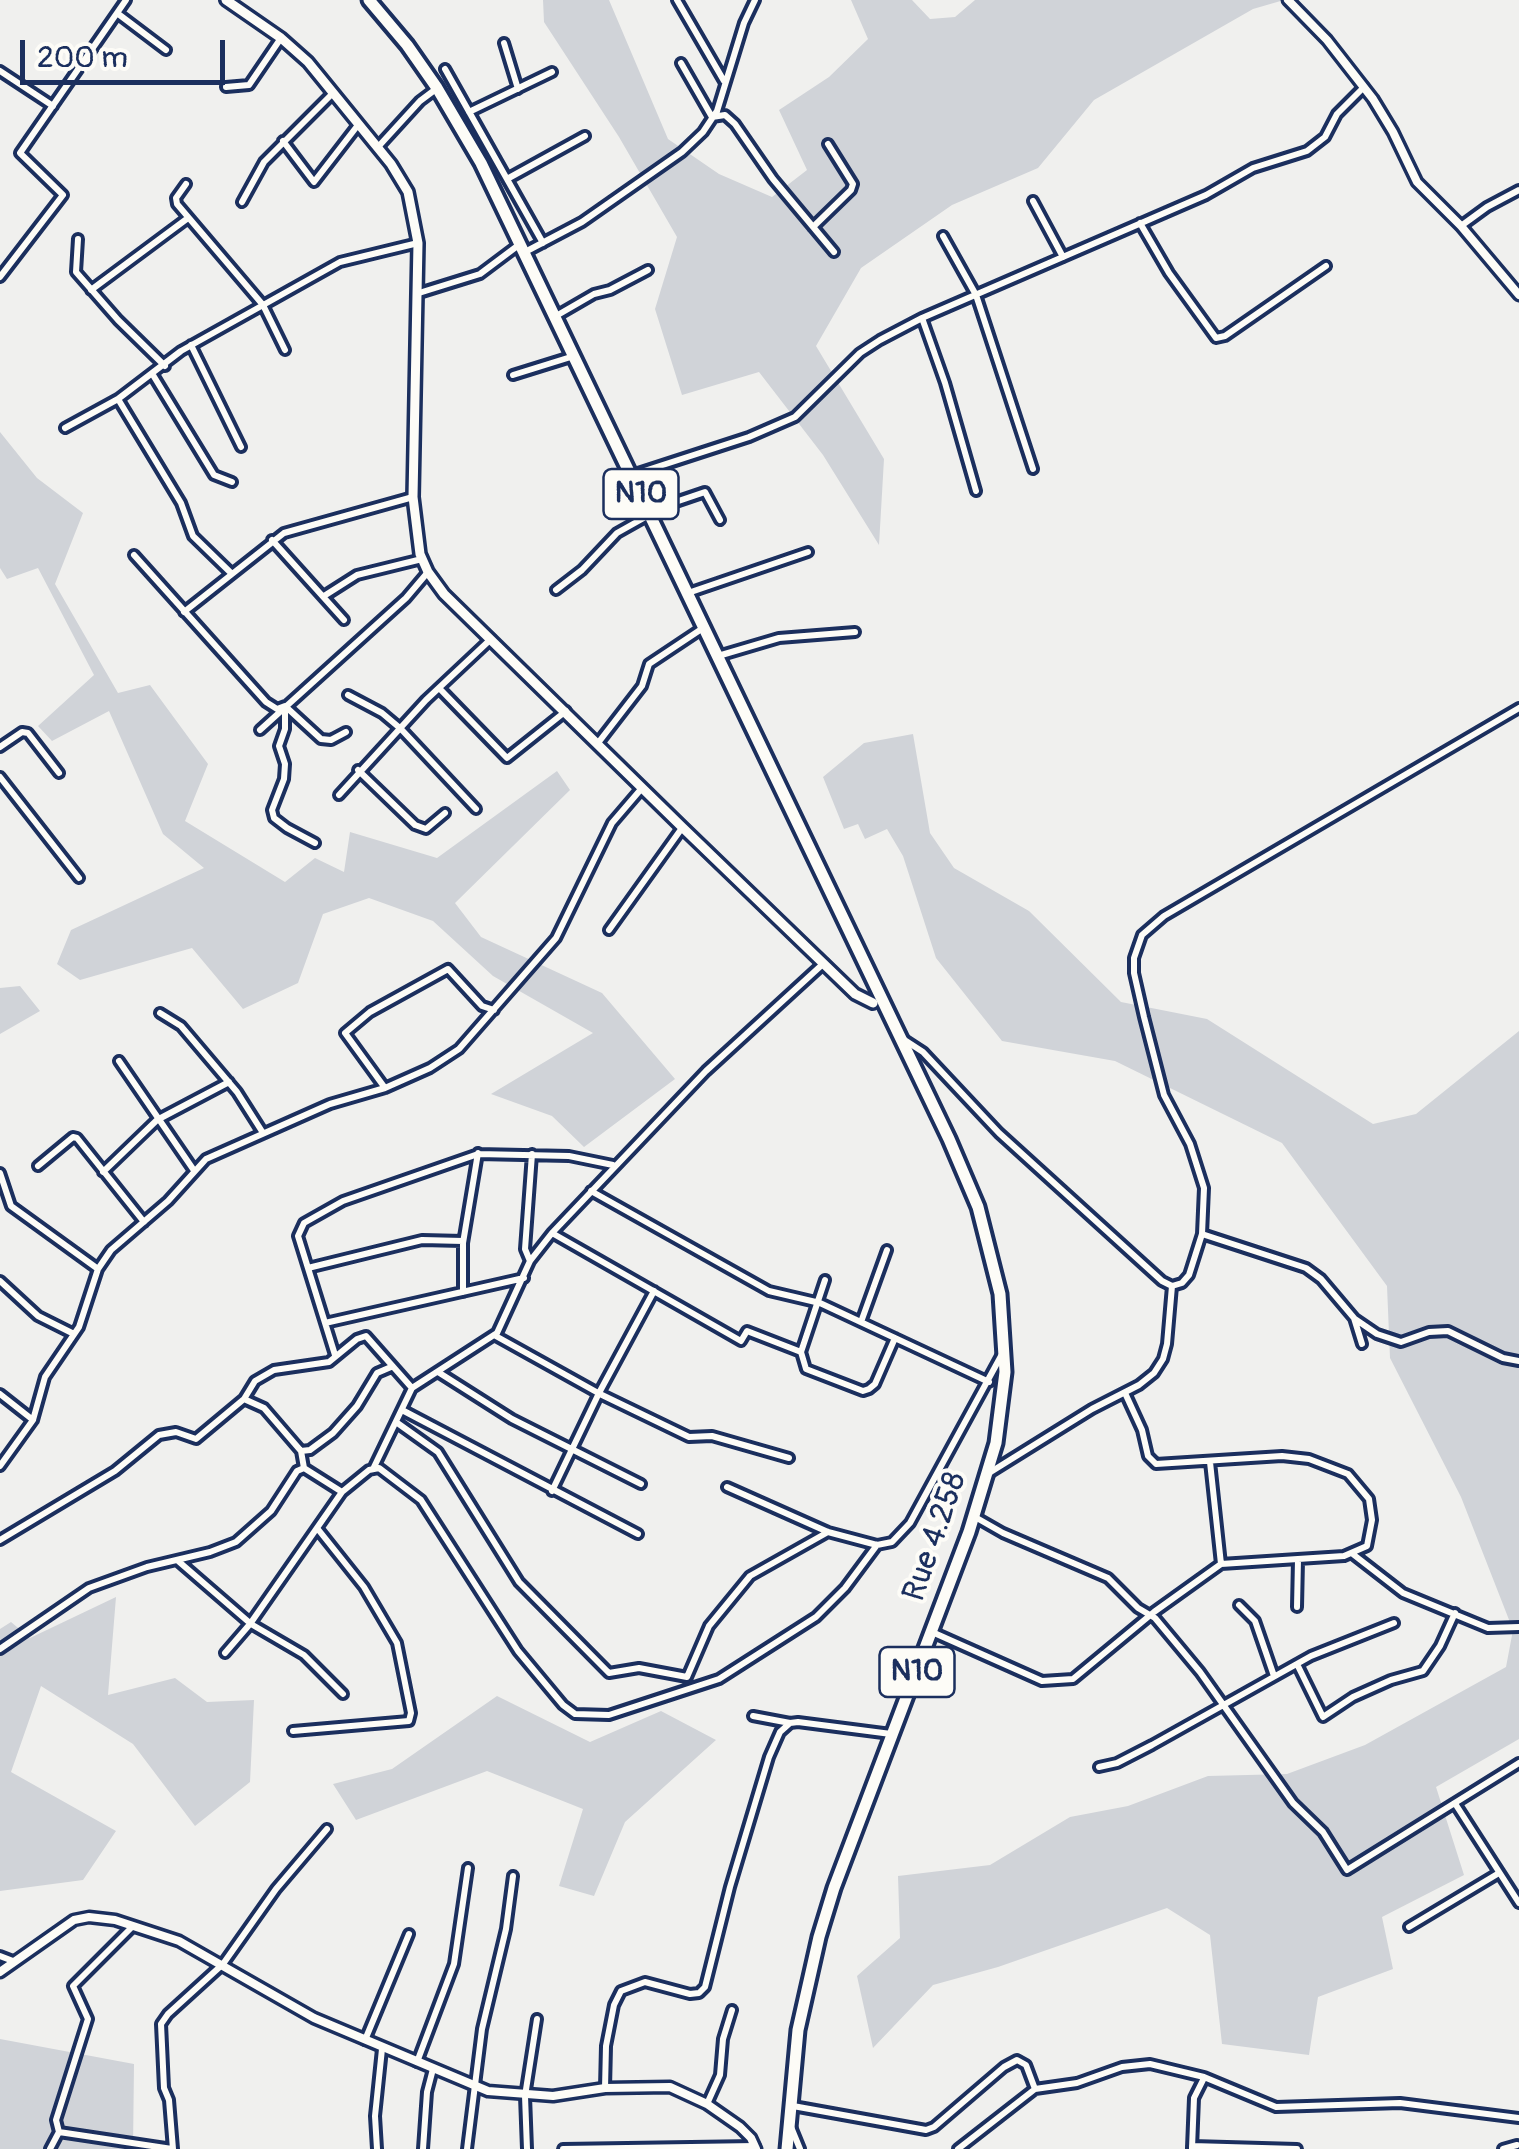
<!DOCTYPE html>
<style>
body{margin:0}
#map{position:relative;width:1519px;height:2149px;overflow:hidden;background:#f0f0ee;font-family:Pangolin,sans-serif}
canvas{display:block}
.scale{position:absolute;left:20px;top:40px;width:205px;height:45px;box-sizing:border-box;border:5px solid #1b2f5e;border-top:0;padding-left:12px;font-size:30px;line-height:35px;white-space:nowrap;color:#1b2f5e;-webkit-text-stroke:8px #fdfcf7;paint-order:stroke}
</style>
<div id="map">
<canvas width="1519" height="2149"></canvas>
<div class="scale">200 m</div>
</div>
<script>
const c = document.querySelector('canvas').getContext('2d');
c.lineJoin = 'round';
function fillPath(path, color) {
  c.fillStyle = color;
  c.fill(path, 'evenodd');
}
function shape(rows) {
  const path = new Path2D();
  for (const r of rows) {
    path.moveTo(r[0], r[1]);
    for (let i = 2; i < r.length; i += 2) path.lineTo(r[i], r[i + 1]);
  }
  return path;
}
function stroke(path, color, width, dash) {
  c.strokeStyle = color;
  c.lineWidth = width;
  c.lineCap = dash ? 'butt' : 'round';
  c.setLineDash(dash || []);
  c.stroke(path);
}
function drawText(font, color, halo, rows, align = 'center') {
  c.font = font + ' Pangolin,sans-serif';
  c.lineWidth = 8;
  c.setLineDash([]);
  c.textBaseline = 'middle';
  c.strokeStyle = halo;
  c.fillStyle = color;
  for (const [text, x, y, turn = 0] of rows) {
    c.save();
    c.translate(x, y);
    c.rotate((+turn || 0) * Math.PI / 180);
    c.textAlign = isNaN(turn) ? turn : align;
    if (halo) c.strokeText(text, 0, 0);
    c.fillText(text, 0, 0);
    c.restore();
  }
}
fillPath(shape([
 [543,0,609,0,668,139,719,174,772,197,807,170,779,110,829,77,868,39,851,0,912,0,930,19,955,17,975,0,1284,0,1253,9,1094,100,1038,168,952,205,861,268,816,346,884,459,879,545,823,455,759,372,682,395,655,309,677,237,619,137,544,22],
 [0,432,37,478,83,513,55,584,118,693,150,685,208,764,185,821,285,882,315,858,344,872,350,832,437,858,557,771,570,790,455,903,481,937,602,993,675,1079,584,1147,552,1116,491,1094,593,1033,493,976,433,921,369,898,323,914,298,983,243,1009,192,948,80,980,57,964,71,930,204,868,163,834,109,711,52,741,38,726,94,675,38,568,7,579,0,568],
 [913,734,930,833,954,868,1029,911,1121,1002,1207,1019,1373,1124,1416,1114,1519,1031,1519,1739,1436,1787,1464,1875,1382,1917,1393,1969,1318,1997,1309,2055,1222,2044,1210,1935,1167,1908,998,1967,933,1985,873,2048,857,1976,900,1938,898,1876,990,1865,1070,1817,1128,1806,1208,1776,1287,1774,1365,1745,1506,1667,1513,1630,1461,1497,1390,1358,1387,1286,1282,1143,1115,1061,1002,1041,936,958,903,856,887,829,865,839,858,824,844,829,823,777,864,743],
 [20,986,40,1011,0,1034,0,988],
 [116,1597,108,1695,175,1678,207,1702,254,1700,250,1782,195,1826,133,1744,41,1686,11,1772,116,1831,83,1880,0,1891,0,1629,11,1622,30,1638],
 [497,1696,590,1742,661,1711,716,1740,625,1822,594,1896,559,1886,583,1809,487,1771,356,1820,333,1784,392,1769],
 [0,2039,134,2064,133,2149,0,2149]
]), '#d0d3d8');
const minor = shape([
 [677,0,724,81],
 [117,13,166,50],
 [504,43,518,89],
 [681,63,712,117,725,115,735,124,773,179,834,252],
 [445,69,543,243],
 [0,71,53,106],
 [226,87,249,85,281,38],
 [469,112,552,72],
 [283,141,314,182,358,125],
 [378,147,420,101,436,89],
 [507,179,585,136],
 [186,184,176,198,177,204,263,305,285,350],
 [1033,201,1063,257],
 [242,202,264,162,333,93],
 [1140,223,1169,273,1216,338,1225,336,1326,266],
 [1461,226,1487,207,1519,190],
 [813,227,851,190,853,184,828,144],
 [943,236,976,295,1033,469],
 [78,239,76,272,118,320,165,366],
 [525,252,582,222,682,152,703,132,717,111,744,23,755,0],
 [0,277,63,195,20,153,126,0],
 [91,290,188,218],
 [419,293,480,274,520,244],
 [556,316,594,294,610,290,648,270],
 [922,318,945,383,976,491],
 [191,345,241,447],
 [153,375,214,475,232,482],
 [513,375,574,356],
 [118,399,181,503,193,536,231,573],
 [65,428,118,399,181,351,340,262,418,243],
 [632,475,749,437,795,417,860,353,880,340,922,318,1206,195,1253,168,1307,151,1325,137,1337,114,1364,87],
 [649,511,705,492,720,520],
 [272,540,344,620],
 [134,555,266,702,277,709,285,706,321,739,331,740,346,732],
 [556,590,582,570,617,533,649,515],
 [688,593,808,552],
 [324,596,357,575,422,559],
 [184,612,284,533,413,497],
 [718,656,779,638,855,632],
 [439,688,507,758,566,711],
 [348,695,382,713,401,729,476,809],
 [285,707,285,729,279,746,285,764,284,779,272,810,274,818,287,828,315,843],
 [260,730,406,598,428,572],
 [598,743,642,686,649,664,703,628],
 [0,747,22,732,28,733,59,773],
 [358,770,415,825,426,829,445,813],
 [0,777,79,878],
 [339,795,426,700,491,639],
 [609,930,682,828],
 [160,1013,181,1026,237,1092,263,1133],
 [903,1039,923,1052,999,1133,1162,1281,1172,1286,1182,1283,1189,1275,1202,1234,1204,1188,1190,1144,1164,1095,1144,1017,1134,973,1134,958,1142,935,1164,916,1519,708],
 [119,1061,193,1169],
 [385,1088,345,1033,370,1012,448,969,482,1006,494,1010],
 [38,1166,73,1137,77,1138,144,1222],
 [103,1172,157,1120,229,1082],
 [0,1173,11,1206,98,1269],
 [591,1191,769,1291,820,1303,989,1382],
 [552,1233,741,1341,747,1331,801,1352],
 [1202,1234,1306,1268,1321,1279,1354,1318,1362,1344],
 [530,1261,525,1249,532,1154],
 [308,1268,422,1240,463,1241],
 [825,1280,801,1352,806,1369,863,1391,869,1389,875,1384,895,1338],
 [0,1281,38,1316,74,1334],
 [463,1292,463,1243,478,1153],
 [1355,1319,1377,1334,1401,1342,1429,1332,1448,1331,1503,1358,1519,1361],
 [861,1322,887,1250],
 [325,1323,524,1278],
 [494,1335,600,1394,689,1437,712,1436,789,1458],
 [335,1355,298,1236,304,1223,343,1201,478,1154,569,1156,613,1165],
 [438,1372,512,1419,641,1484],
 [0,1394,33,1420],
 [244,1399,255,1381,274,1370,329,1362,357,1339,366,1336,412,1388],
 [402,1410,638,1534],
 [396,1422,438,1452,519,1582,609,1673,639,1668,687,1677,709,1626,750,1576,828,1532],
 [301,1451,310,1450,333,1433,357,1406,377,1373,391,1367],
 [1210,1462,1221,1564],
 [0,1466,33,1420,45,1377,79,1327,98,1269,111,1250,168,1201,206,1159,330,1104,385,1088,430,1068,459,1049,556,938,612,823,642,788],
 [374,1467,412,1388,497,1333,530,1261,552,1233,706,1071,824,963],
 [989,1473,1092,1409,1139,1385,1154,1373,1163,1359,1167,1344,1172,1286],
 [727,1487,828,1532,877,1545,892,1542,910,1523,1001,1356],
 [552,1491,599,1393,654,1291],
 [975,1517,1003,1533,1108,1578,1138,1608,1155,1618,1200,1672,1293,1803,1323,1832,1347,1870,1519,1763],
 [0,1540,115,1471,159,1435,176,1432,196,1439,244,1399,264,1408,301,1451,304,1468],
 [1354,1555,1403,1593,1488,1628,1519,1627],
 [177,1560,251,1624,304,1655,343,1694],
 [1239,1605,1255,1621,1274,1676],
 [1297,1607,1298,1560],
 [932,1632,1042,1681,1073,1679,1154,1612,1221,1564,1344,1556,1367,1546,1372,1520,1369,1499,1348,1474,1309,1459,1282,1456,1156,1464,1148,1456,1142,1430,1125,1393],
 [0,1649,89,1588,147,1567,210,1552,236,1542,271,1511,297,1471,304,1468,342,1492,369,1470,379,1468,421,1500,518,1651,563,1705,575,1714,609,1715,719,1679,816,1617,845,1588,877,1545],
 [225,1653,250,1624,342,1492],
 [1297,1664,1323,1717,1353,1697,1391,1680,1423,1671,1440,1646,1455,1613],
 [753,1716,790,1723],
 [293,1731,409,1721,411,1713,397,1643,364,1587,317,1528],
 [1099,1767,1117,1763,1152,1745,1311,1656,1394,1623],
 [1456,1805,1519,1903],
 [1409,1927,1499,1873],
 [0,1956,13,1961],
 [365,2040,409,1934],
 [417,2062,454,1964,468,1868],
 [605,2088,606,2046,614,2005,621,1991,645,1982,690,1994,699,1993,705,1987,730,1887,769,1757,780,1732,790,1723,798,1722,891,1734],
 [707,2104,720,2075,723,2039,732,2010],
 [793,2106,926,2130,934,2127,1004,2067,1017,2060,1026,2065,1035,2089],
 [791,2127,800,2149],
 [59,2132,56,2120,88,2019,73,1986,133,1926],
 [1192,2146,1297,2149],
 [1192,2148,1194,2098,1204,2078],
 [50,2149,59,2132,172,2149],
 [173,2149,169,2100,164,2088,161,2024,168,2014,223,1964,276,1889,327,1829],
 [377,2149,375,2116,382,2049],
 [423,2149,427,2092,433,2069],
 [467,2149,482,2029,506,1929,513,1876],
 [527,2149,525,2096,537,2019],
 [563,2149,755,2146],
 [958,2149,1035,2089,1077,2083,1122,2067,1150,2064,1204,2077,1276,2107,1400,2103,1519,2118],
 [1503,2149,1517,2145]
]);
const tertiary = shape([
 [1288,0,1327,40,1373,99,1393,132,1417,182,1461,226,1519,295],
 [0,1972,74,1920,89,1917,115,1920,179,1941,314,2018,488,2091,553,2096,605,2088,670,2087,707,2104,740,2127,751,2138,756,2149]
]);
const secondary = shape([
 [226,0,281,38,308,62,391,164,408,192,418,243,413,497,420,554,428,572,444,594,682,827,855,994,873,1003]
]);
const trunk = shape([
 [369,0,407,45,437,88,481,163,949,1139,978,1207,1000,1294,1005,1372,996,1443,969,1532,834,1888,819,1937,798,2030,787,2149]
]);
stroke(minor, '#1b2f5e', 14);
stroke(tertiary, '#1b2f5e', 15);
stroke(secondary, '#1b2f5e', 16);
stroke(trunk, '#1b2f5e', 19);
stroke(minor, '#fdfcf7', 6);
stroke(tertiary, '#fdfcf7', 8);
stroke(secondary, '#fdfcf7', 9);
stroke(trunk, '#fdfcf7', 11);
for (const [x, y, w] of [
 [641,494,75],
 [917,1672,75]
]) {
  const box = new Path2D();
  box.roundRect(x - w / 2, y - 25, w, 50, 8);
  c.fillStyle = '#fdfcf7';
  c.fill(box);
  stroke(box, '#1b2f5e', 2.5);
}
drawText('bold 30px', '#1b2f5e', null, [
 ["N10",641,494],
 ["N10",917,1672]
]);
drawText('32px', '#1b2f5e', '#fdfcf7', [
 ["Rue 4.258",936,1537,-71]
]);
</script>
